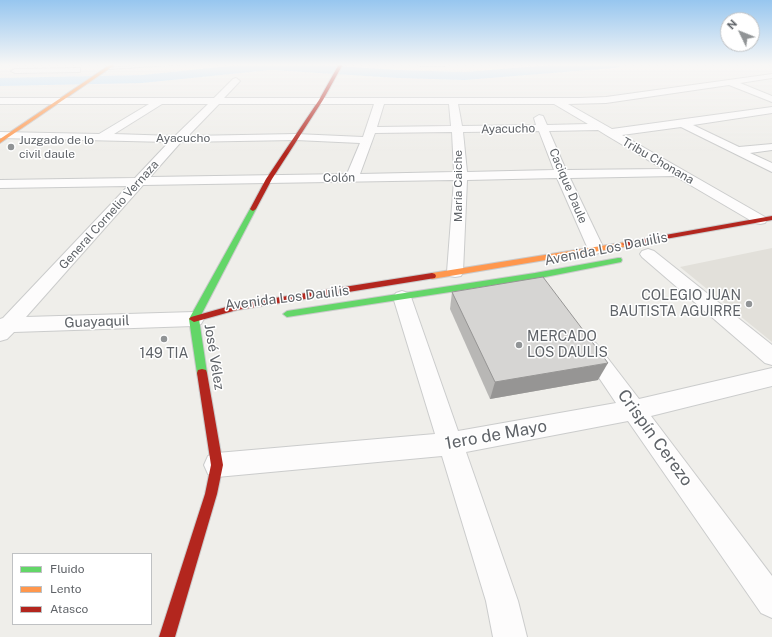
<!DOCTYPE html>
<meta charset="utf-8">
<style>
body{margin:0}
#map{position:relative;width:772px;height:637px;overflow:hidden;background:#efeeea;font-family:"Public Sans",sans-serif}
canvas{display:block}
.legend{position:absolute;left:12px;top:553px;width:140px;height:72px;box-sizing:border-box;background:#fff;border:1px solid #bfc1c3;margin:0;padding:5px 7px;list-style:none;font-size:12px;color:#5f6368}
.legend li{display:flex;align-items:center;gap:8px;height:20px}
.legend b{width:20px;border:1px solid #bfc1c3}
.north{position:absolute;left:720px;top:12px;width:40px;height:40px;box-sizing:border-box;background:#fff;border:1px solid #bfc1c3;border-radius:50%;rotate:313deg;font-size:11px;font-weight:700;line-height:16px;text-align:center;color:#5f6368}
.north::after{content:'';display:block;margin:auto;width:14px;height:18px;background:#919496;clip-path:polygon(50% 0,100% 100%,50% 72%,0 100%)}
</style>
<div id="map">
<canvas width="772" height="637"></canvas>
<ul class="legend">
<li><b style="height:5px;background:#63d668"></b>Fluido</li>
<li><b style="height:5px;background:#ff974d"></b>Lento</li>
<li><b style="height:5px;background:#b3261e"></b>Atasco</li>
</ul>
<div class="north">N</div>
</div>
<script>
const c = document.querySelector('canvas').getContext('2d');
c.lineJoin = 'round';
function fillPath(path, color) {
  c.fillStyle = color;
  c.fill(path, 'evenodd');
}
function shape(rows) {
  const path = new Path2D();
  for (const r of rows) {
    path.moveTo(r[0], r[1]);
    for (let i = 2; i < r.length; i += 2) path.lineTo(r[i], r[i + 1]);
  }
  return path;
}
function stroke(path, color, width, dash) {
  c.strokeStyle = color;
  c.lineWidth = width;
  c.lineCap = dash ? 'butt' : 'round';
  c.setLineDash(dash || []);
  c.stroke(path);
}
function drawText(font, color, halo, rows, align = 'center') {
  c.font = font + ' "Public Sans",sans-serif';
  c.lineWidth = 3;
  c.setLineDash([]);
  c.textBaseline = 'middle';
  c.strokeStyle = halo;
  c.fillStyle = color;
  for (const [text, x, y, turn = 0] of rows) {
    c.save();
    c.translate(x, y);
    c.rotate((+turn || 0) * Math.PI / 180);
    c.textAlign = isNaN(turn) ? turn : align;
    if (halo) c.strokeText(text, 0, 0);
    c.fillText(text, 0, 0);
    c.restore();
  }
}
fillPath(shape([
 [772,248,772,342,680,267]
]), '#e2e0da');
fillPath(shape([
 [249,64,306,64,398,70,465,72,563,64,621,64,619,67,615,68,465,80,398,78,271,70,142,83,0,86,0,78,142,75,249,64]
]), '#bfe0f9');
const lane = shape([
 [156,64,185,64,109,69,107,68,156,64]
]);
const street = shape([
 [417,64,448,64,444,66,421,66,417,64],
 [77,68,80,68,80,72,15,73,11,71,15,69,77,68],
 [772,74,772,78,740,83,772,96,772,102,729,85,606,103,568,104,612,129,772,107,772,113,693,125,739,147,772,144,772,150,750,153,772,163,772,172,681,127,622,135,765,217,767,220,765,223,760,224,755,223,675,176,570,178,604,249,602,252,596,254,590,252,588,249,557,178,467,180,463,272,461,276,455,277,449,276,447,272,454,180,143,185,26,317,194,312,201,314,204,319,201,324,194,326,14,332,7,339,0,341,0,319,3,318,128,186,0,188,0,180,135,178,169,142,0,138,0,132,99,134,149,104,0,104,0,98,214,98,233,79,236,78,240,81,224,98,580,98,606,97,772,74],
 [162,104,208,104,175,136,114,134,162,104],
 [219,104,374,104,363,137,296,134,188,136,219,104],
 [384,104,449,104,451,126,377,127,384,104],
 [458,104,554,104,588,124,547,125,543,116,539,115,534,118,536,125,462,126,458,104],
 [598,130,606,135,663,169,566,170,549,131,598,130],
 [539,131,554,170,467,172,463,132,539,131],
 [452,132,454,172,360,174,375,133,452,132],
 [296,140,360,143,347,174,150,177,181,142,296,140],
 [648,249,654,251,772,345,772,365,765,363,642,257,640,254,642,251,648,249],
 [402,291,408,293,411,297,458,431,616,403,579,348,582,343,589,340,596,343,639,399,772,368,772,386,651,416,772,576,772,618,761,613,628,421,466,452,518,601,527,637,493,637,486,601,442,456,217,477,208,474,204,465,208,456,217,453,435,434,393,297,396,293,402,291]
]);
const fast = shape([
 [253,207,256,209,199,319,207,373,206,376,202,377,198,376,197,373,189,319,250,209,253,207],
 [618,258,621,258,622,260,621,262,535,279,287,317,283,314,287,311,535,273,618,258]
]);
const slow = shape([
 [111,64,116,64,0,143,0,139,111,64],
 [626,242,630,244,629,246,432,279,428,276,432,273,626,242]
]);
const jam = shape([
 [339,64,343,64,323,100,272,179,256,209,253,211,251,210,250,209,266,179,319,100,339,64],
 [772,216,772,220,626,246,622,244,626,242,772,216],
 [432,273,435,274,436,276,435,278,237,310,194,322,189,319,191,317,237,304,432,273],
 [202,369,206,370,207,373,223,465,217,494,175,637,159,637,205,494,211,465,197,373,198,370,202,369]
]);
stroke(lane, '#cbcccc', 2);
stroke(street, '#cbcccc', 2);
stroke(fast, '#cacacb', 2);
stroke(slow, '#cacacb', 2);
stroke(jam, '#cacacb', 2);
fillPath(lane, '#fdfcfc');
fillPath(street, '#fdfcfc');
fillPath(fast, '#63d668');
fillPath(slow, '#ff974d');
fillPath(jam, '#b3261e');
fillPath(shape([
 [452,292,598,380,490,399,450,309]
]), '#b8b7b5');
fillPath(shape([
 [608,363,598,380,490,399,495,382]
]), '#969594');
const building = shape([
 [543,277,608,363,495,382,452,292,543,277]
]);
fillPath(building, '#d6d5d3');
stroke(building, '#969594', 1);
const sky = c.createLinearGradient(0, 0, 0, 154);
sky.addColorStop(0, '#97c6ef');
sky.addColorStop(0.42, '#f8f7f6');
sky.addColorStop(1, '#f8f7f600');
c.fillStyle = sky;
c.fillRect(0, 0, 772, 154);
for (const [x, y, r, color] of [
 [11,147,4,"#919496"],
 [749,304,4,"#919496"],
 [164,339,4,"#919496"],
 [519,345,4,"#919496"]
]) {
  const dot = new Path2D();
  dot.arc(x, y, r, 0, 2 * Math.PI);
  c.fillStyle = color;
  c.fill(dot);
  stroke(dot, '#fff', 1.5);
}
drawText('12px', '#5f6368', '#fff', [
 ["Ayacucho",508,129,-1],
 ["Ayacucho",183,138],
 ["Tribu Chonana",658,161,30],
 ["Colón",339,178,-1],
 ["María Caiche",458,186,-90],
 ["Cacique Daule",568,186,67],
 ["General Cornelio Vernaza",109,215,-48]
]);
drawText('12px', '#5f6368', '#fff', [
 ["Juzgado de lo",19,140],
 ["civil daule",19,154]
], 'left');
drawText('14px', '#5f6368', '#fff', [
 ["Avenida Los Dauilis",606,249,-11],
 ["Avenida Los Dauilis",287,298,-7],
 ["Guayaquil",97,322,-2],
 ["José Vélez",214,357,81]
]);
drawText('14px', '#5f6368', '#fff', [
 ["COLEGIO JUAN",741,296],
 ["BAUTISTA AGUIRRE",741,312],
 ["MERCADO",527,337,"left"],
 ["LOS DAULIS",527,353,"left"],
 ["149 TIA",164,354,"center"]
], 'right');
drawText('17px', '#5f6368', '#fff', [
 ["1ero de Mayo",496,435,-10],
 ["Crispín Cerezo",655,438,54]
]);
</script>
